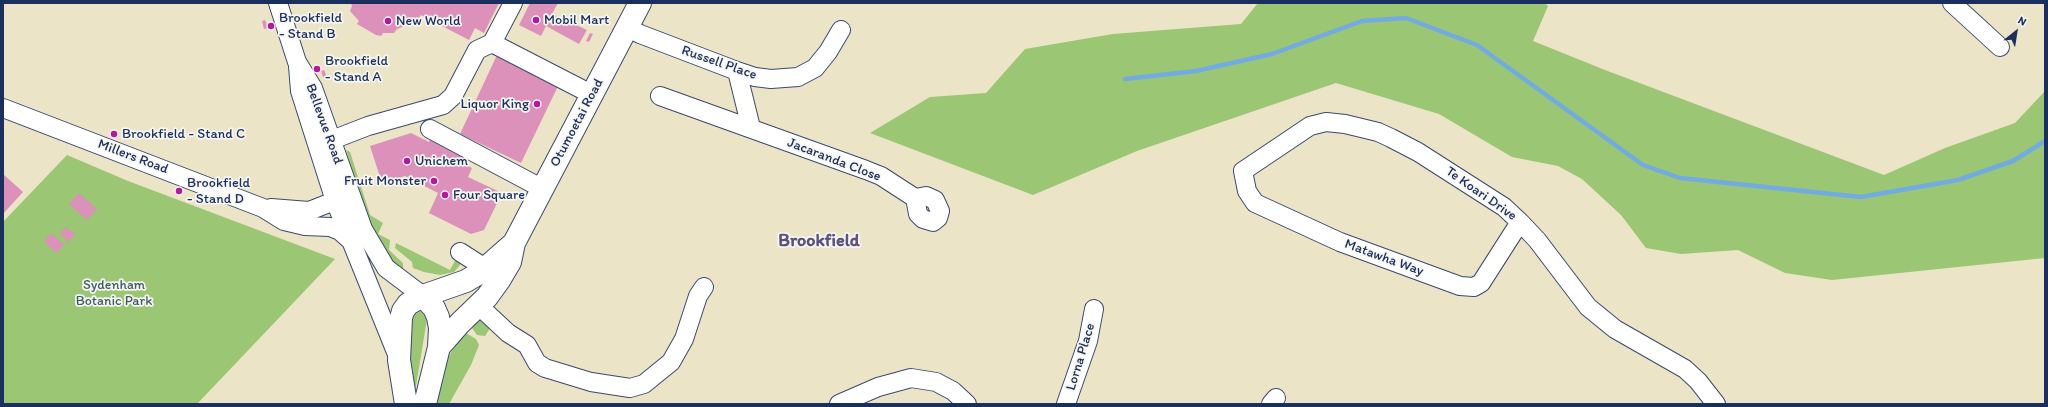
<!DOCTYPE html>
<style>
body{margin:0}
#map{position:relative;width:2048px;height:407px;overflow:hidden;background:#ebe4c6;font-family:Itim,sans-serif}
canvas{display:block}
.frame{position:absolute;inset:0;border:4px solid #1b2f5e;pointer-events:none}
.north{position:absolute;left:1996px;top:12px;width:40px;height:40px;-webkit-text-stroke:3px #f6f6f2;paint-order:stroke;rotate:30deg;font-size:11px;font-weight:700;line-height:16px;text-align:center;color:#1b2f5e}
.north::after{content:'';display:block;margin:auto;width:14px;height:18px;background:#1b2f5e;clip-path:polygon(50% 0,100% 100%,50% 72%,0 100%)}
</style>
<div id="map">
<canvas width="2048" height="407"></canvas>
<div class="frame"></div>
<div class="north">N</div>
</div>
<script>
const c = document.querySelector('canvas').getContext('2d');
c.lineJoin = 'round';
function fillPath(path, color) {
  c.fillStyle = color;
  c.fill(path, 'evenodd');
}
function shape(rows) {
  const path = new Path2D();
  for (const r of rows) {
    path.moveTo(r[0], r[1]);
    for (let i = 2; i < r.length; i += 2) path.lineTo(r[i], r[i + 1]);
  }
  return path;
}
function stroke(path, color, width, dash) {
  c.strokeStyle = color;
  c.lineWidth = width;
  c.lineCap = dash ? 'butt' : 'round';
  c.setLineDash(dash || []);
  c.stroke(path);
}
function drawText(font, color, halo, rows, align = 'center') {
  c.font = font + ' Itim,sans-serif';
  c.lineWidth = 3.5;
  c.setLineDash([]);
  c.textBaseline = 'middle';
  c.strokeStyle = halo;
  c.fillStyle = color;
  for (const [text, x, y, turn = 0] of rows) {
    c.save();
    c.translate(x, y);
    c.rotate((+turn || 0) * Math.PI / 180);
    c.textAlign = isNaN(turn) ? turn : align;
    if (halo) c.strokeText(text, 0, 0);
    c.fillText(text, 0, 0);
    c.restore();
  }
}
fillPath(shape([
 [1258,3,1544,3,1548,6,1533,41,1605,70,1884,175,1945,148,2015,123,2045,91,2045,258,1832,280,1785,273,1738,250,1681,254,1646,248,1621,215,1582,179,1558,166,1512,157,1439,114,1336,83,1137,151,1033,195,870,133,930,97,986,93,1025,49,1113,34,1241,24],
 [346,150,350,152,370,215,383,223,378,234,390,240,389,250,403,263,403,270,393,262,381,247,368,220],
 [67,155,128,181,335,259,197,404,3,404,3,222],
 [396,243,450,270,457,257,464,260,454,272,440,275,424,272,413,268,412,262,395,248],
 [421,308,426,315,427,319,415,392,408,340,412,311],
 [478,317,492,325,485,336,477,335,470,325],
 [464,332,476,339,479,345,471,365,449,404,434,404,445,362]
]), '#9bc673');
stroke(shape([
 [1125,79,1196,71,1272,54,1362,21,1406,18,1477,45,1643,165,1680,178,1861,197,1958,180,2013,161,2045,141]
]), '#71abe1', 4.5);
fillPath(shape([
 [351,3,499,3,484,33,475,28,469,40,421,15,416,22,397,29,394,33,383,33,381,36,376,35,357,24,359,21,350,11,352,6],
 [530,3,558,3,552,14,587,30,579,44,546,26,541,36,519,25],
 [265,20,268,28,264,29,262,21],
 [590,33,593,34,589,42,586,41],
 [497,55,559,84,521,163,460,134],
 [324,70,327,77,323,77,321,71],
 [411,133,429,142,431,138,466,155,462,163,472,168,468,177,502,193,484,230,471,234,429,213,438,193,405,176,382,183,370,146],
 [3,174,23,192,3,214],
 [79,193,97,209,87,220,69,204],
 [66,227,75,234,69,242,60,234],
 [51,233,64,245,56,253,44,241]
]), '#db91ba');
const minor = shape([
 [278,3,297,62,313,88,363,229,386,268,423,296],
 [1952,3,2000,47],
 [628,28,640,34,737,71,755,77,771,79,798,77,815,68,828,52,841,30],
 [492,43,593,95],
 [298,66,300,91,335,201,398,357],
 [737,71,751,128],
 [660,96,866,170,881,176,915,198,926,196,935,200,940,211,938,218,933,222,923,219,918,214,915,198],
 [3,108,263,208,284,221,305,226,330,227,340,231,350,240],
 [430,129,543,189],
 [332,140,368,126,443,105,453,96,477,50,492,43,513,3],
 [271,208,309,211,347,196],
 [1520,222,1481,283,1474,287,1460,286,1340,242,1255,203,1247,191,1243,171,1310,126,1326,122,1345,124,1378,132,1391,138,1418,152,1504,207,1520,222,1537,240,1588,307,1615,329,1685,369,1698,381,1716,404],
 [460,252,485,268],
 [478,305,508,333,527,345,537,363,545,368,591,382,630,388,644,384,671,362,684,339,698,296,704,287],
 [839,404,878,387,911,378,936,382,953,391,967,404],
 [1066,404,1088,341,1094,309],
 [1271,404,1276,398]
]);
const major = shape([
 [423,296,434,308,438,317,440,328,439,347],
 [406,404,399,360,401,318,403,311,408,304,423,296,466,281,481,272,514,243],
 [425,404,439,347,460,323,487,297,500,279,510,262,514,243,640,3]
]);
stroke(minor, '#3a4a6e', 20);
stroke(major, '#3a4a6e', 24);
stroke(minor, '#fff', 18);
stroke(major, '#fff', 22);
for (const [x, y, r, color] of [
 [536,20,4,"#b5179e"],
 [388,21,4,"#b5179e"],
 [271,26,4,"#b5179e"],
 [317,69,4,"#b5179e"],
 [537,104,4,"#b5179e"],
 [114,134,4,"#b5179e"],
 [407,161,4,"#b5179e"],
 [434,181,4,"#b5179e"],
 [179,191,4,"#b5179e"],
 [445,195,4,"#b5179e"]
]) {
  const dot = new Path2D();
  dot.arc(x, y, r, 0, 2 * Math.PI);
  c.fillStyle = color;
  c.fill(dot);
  stroke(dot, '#f6f6f2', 1.5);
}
drawText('14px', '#1b2f5e', '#f6f6f2', [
 ["Brookfield",279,18],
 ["- Stand B",279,34],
 ["Mobil Mart",544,20],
 ["New World",396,21],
 ["Brookfield",325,61],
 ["- Stand A",325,77],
 ["Liquor King",529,104,"right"],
 ["Brookfield - Stand C",122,134],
 ["Unichem",415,161],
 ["Fruit Monster",426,181,"right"],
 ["Brookfield",187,183],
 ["- Stand D",187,199],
 ["Four Square",453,195]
], 'left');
drawText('14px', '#1b2f5e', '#f6f6f2', [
 ["Russell Place",719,63,19],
 ["Otumoetai Road",577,123,-62],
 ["Bellevue Road",324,124,70],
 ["Millers Road",133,157,21],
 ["Jacaranda Close",834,160,21],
 ["Te Koari Drive",1481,194,35],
 ["Matawha Way",1384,258,20],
 ["Lorna Place",1081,357,-73]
]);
drawText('14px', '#415c64', '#f6f6f2', [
 ["Sydenham",114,285],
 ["Botanic Park",114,301]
]);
drawText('bold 18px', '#5e517e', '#f6f6f2', [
 ["Brookfield",819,241]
]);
</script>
